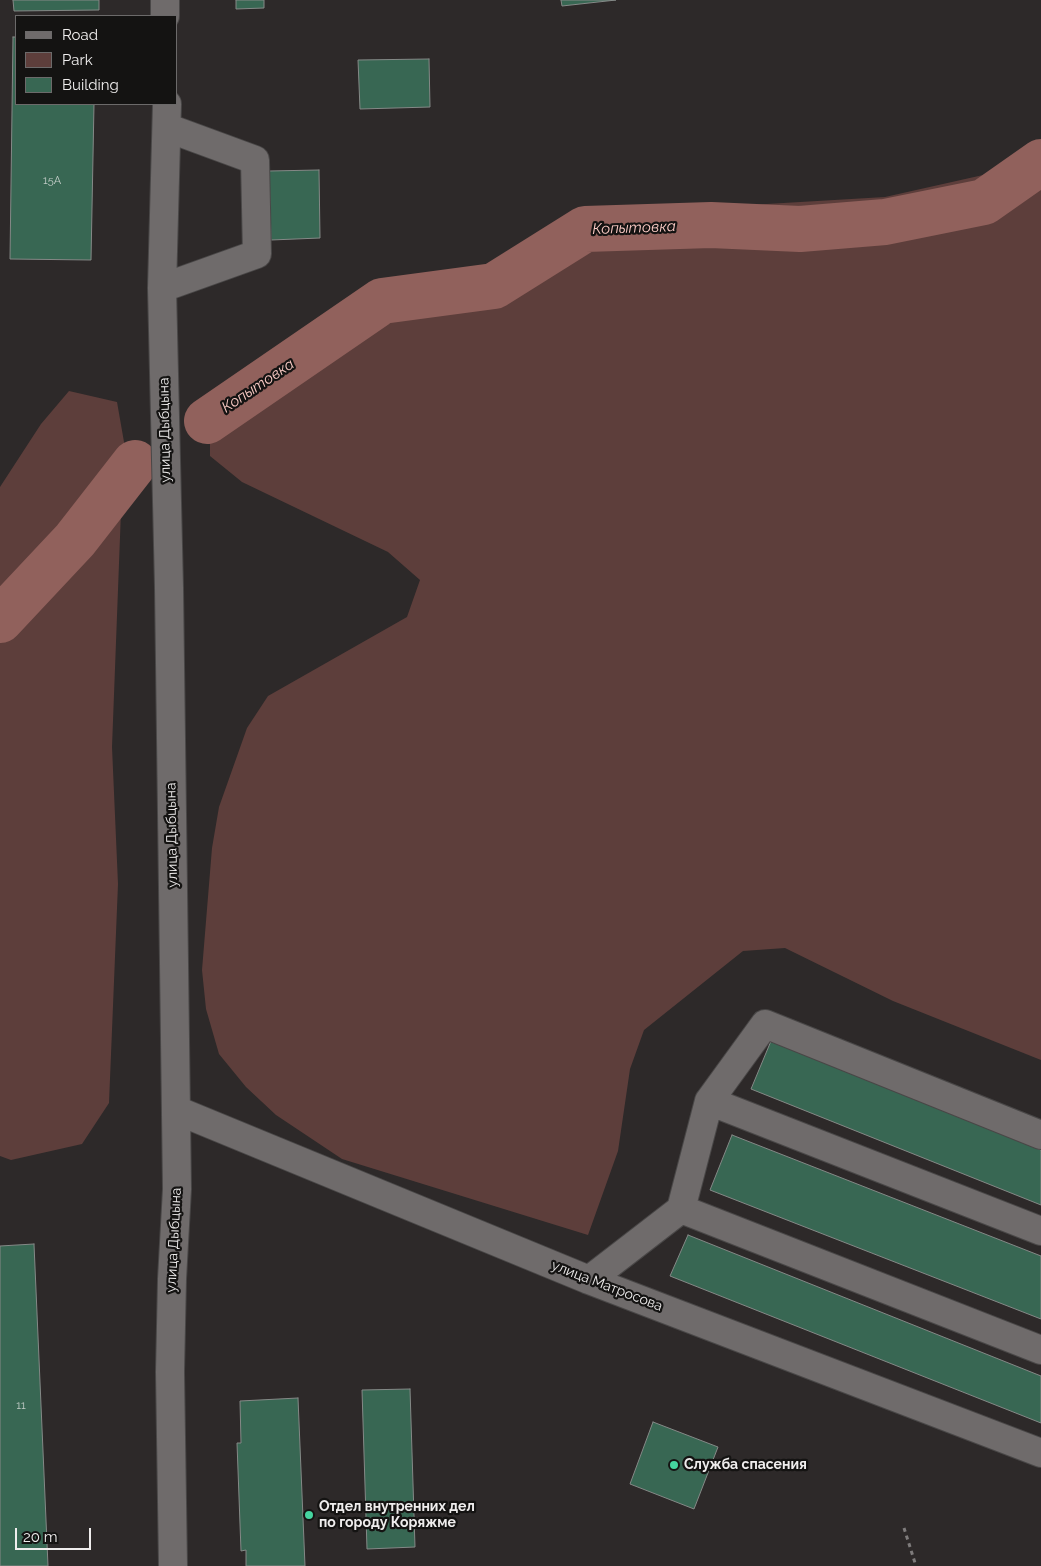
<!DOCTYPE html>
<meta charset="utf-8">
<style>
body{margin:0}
#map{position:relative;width:1041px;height:1566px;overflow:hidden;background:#2d2929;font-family:Raleway,sans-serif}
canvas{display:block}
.legend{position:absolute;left:15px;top:15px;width:162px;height:90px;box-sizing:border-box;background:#141312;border:1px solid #6c6a6a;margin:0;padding:6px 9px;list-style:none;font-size:15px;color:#efeded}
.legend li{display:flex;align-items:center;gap:10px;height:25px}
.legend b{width:25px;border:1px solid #6c6a6a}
.scale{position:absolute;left:15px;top:1528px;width:76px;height:22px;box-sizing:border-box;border:2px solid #efeded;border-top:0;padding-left:6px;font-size:15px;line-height:18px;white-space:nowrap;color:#efeded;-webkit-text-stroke:4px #141312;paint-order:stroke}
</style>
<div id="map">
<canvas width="1041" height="1566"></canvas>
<ul class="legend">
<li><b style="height:6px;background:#6f6b6b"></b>Road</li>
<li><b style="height:14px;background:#5d3e3b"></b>Park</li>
<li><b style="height:14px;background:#386753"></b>Building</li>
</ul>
<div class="scale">20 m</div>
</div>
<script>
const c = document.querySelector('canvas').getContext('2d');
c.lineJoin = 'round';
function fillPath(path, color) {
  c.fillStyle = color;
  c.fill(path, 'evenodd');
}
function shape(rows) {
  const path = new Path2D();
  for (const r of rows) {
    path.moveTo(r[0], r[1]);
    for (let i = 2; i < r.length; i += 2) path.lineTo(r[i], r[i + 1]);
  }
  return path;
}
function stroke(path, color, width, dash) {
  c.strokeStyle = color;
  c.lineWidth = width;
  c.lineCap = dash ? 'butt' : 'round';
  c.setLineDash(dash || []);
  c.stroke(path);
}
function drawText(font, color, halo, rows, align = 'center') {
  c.font = font + ' Raleway,sans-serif';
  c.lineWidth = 4.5;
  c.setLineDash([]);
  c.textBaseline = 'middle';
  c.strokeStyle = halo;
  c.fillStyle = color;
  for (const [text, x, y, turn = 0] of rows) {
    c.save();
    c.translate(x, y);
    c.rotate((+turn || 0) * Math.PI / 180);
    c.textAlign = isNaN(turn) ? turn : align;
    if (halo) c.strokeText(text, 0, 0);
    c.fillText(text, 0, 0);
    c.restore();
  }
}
fillPath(shape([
 [1041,162,1041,1060,893,1001,785,948,743,951,644,1030,630,1069,618,1151,588,1235,342,1159,276,1115,246,1087,219,1054,206,1009,202,970,212,848,219,807,247,728,268,696,407,617,420,580,388,552,242,482,210,456,210,416,236,385,502,258,665,210,885,197],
 [69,391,117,402,127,459,121,511,112,747,118,884,109,1103,82,1144,11,1160,0,1156,0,487,41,424]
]), '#5d3e3b');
stroke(shape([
 [207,421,382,301,494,286,585,229,711,225,800,229,885,222,984,202,1041,162],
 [0,620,75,540,135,463]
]), '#91615c', 46);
const building = shape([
 [13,0,99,0,99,10,14,11,13,0],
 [236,0,264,0,264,8,236,9,236,0],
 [561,0,616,0,562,6,561,0],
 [13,37,16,37,16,104,94,104,91,260,10,259,13,37],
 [429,59,430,107,360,109,358,60,429,59],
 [319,170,320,238,271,240,269,171,319,170],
 [771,1041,1041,1150,1041,1205,751,1089,771,1041],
 [732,1135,1041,1256,1041,1319,710,1190,732,1135],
 [688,1235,1041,1376,1041,1423,670,1276,688,1235],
 [34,1244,48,1566,0,1566,0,1246,34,1244],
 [410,1389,415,1547,367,1549,362,1390,410,1389],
 [298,1398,305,1566,246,1566,246,1550,241,1551,237,1443,241,1443,240,1401,298,1398],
 [653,1422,718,1447,694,1509,630,1484,653,1422]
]);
fillPath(building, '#386753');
stroke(building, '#858987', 1);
const minor = shape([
 [165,0,165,16],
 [167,104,162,288,169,588,177,1189,172,1279,170,1372,173,1566],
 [162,288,257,254,255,160,168,128],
 [709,1101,681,1209,1041,1350],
 [176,1110,589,1280,1041,1453],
 [1041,1135,765,1024,709,1101,1041,1231],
 [589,1280,681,1209]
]);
stroke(minor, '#494747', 30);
stroke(shape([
 [904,1528,916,1566]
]), '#7f7c7c', 3, [4, 4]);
stroke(minor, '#6f6b6b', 28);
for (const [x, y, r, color] of [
 [674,1465,5,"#45d49f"],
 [309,1515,5,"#45d49f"]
]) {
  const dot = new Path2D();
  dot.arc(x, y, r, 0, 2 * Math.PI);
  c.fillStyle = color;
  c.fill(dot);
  stroke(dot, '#141312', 2);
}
drawText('11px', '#c1ccc6', null, [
 ["15А",52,181],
 ["11",21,1406]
]);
drawText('14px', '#efeded', '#141312', [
 ["улица Дыбцына",165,430,-91],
 ["улица Дыбцына",172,835,-91],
 ["улица Дыбцына",174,1240,-87],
 ["улица Матросова",607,1286,21]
]);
drawText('bold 14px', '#efeded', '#141312', [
 ["Служба спасения",684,1465],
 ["Отдел внутренних дел",319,1507],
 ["по городу Коряжме",319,1523]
], 'left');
drawText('italic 15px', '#fcccc6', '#141312', [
 ["Копытовка",634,228,-2],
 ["Копытовка",258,386,-34]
]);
</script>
